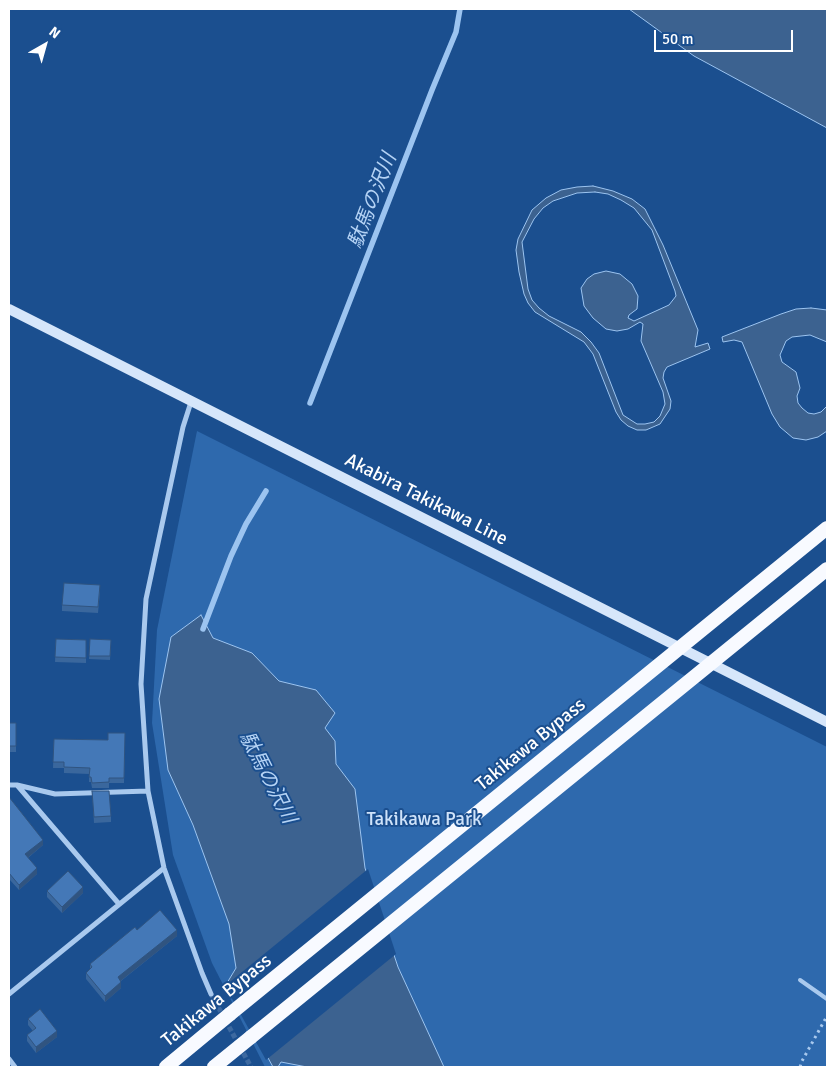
<!DOCTYPE html>
<meta charset="utf-8">
<style>
body{margin:0}
#map{position:relative;width:836px;height:1076px;overflow:hidden;background:#1b4f8f;font-family:Signika,sans-serif}
canvas{display:block}
.frame{position:absolute;inset:0;border:10px solid #fff;pointer-events:none}
.north{position:absolute;left:20px;top:20px;width:50px;height:50px;-webkit-text-stroke:4px #1b4f8f;paint-order:stroke;rotate:38deg;font-size:14px;font-weight:700;line-height:20px;text-align:center;color:#fff}
.north::after{content:'';display:block;margin:auto;width:18px;height:22px;background:#fff;clip-path:polygon(50% 0,100% 100%,50% 72%,0 100%)}
.scale{position:absolute;left:654px;top:30px;width:139px;height:22px;box-sizing:border-box;border:2px solid #fff;border-top:0;padding-left:6px;font-size:15px;line-height:18px;white-space:nowrap;color:#fff;-webkit-text-stroke:4px #1b4f8f;paint-order:stroke}
</style>
<div id="map">
<canvas width="836" height="1076"></canvas>
<div class="frame"></div>
<div class="north">N</div>
<div class="scale">50 m</div>
</div>
<script>
const c = document.querySelector('canvas').getContext('2d');
c.lineJoin = 'round';
function fillPath(path, color) {
  c.fillStyle = color;
  c.fill(path, 'evenodd');
}
function shape(rows) {
  const path = new Path2D();
  for (const r of rows) {
    path.moveTo(r[0], r[1]);
    for (let i = 2; i < r.length; i += 2) path.lineTo(r[i], r[i + 1]);
  }
  return path;
}
function stroke(path, color, width, dash) {
  c.strokeStyle = color;
  c.lineWidth = width;
  c.lineCap = dash ? 'butt' : 'round';
  c.setLineDash(dash || []);
  c.stroke(path);
}
function drawText(font, color, halo, rows, align = 'center') {
  c.font = font + ' Signika,"Noto Sans JP",sans-serif';
  c.lineWidth = 4;
  c.setLineDash([]);
  c.textBaseline = 'middle';
  c.strokeStyle = halo;
  c.fillStyle = color;
  for (const [text, x, y, turn = 0] of rows) {
    c.save();
    c.translate(x, y);
    c.rotate((+turn || 0) * Math.PI / 180);
    c.textAlign = isNaN(turn) ? turn : align;
    if (halo) c.strokeText(text, 0, 0);
    c.fillText(text, 0, 0);
    c.restore();
  }
}
fillPath(shape([
 [197,431,827,747,827,1067,265,1067,212,963,173,855,152,723,157,630]
]), '#2e69ad');
const water = shape([
 [629,9,827,9,827,128,694,56,629,9],
 [593,186,613,191,632,199,645,209,663,245,698,330,695,347,708,343,710,349,667,367,664,372,663,378,671,401,670,409,660,424,646,430,637,430,628,426,621,420,616,412,593,354,584,342,535,312,528,303,524,294,519,272,516,250,518,239,532,210,546,198,561,190,577,187,593,186],
 [595,192,608,194,621,200,634,208,652,230,675,291,676,296,669,305,634,321,628,318,629,315,637,309,638,296,632,284,620,274,606,271,594,274,587,279,581,288,584,306,593,318,606,329,617,331,628,329,640,322,643,324,641,341,663,392,665,404,660,416,654,422,645,424,637,424,623,415,599,353,591,342,581,332,549,316,539,308,532,300,528,289,522,242,534,219,543,208,553,201,577,193,595,192],
 [811,308,827,310,827,342,810,335,792,337,786,341,780,355,782,362,796,372,800,388,797,396,798,403,802,408,808,413,814,414,821,412,827,406,827,431,818,437,806,440,793,438,780,427,772,414,742,342,734,340,723,342,722,337,781,314,796,309,811,308],
 [201,615,213,638,252,653,279,681,316,690,335,713,325,728,335,741,336,764,355,789,365,868,398,967,444,1067,307,1067,281,1062,278,1067,273,1067,227,983,236,968,229,924,193,825,168,770,159,699,171,637,201,615]
]);
fillPath(water, '#3c6290');
stroke(water, '#9cc4f0', 1);
fillPath(shape([
 [368,869,396,954,266,1060,225,986]
]), '#1b4f8f');
stroke(shape([
 [310,403,432,90,456,32,460,9],
 [203,629,231,556,246,524,266,491]
]), '#9cc4f0', 5.5);
stroke(shape([
 [211,994,251,1067]
]), '#3d69a0', 5, [5, 2.5]);
stroke(shape([
 [800,1067,802,1061,827,1016]
]), '#a9c9ee', 3, [2.5, 4]);
stroke(shape([
 [800,980,827,999]
]), '#a9c9ee', 4);
stroke(shape([
 [191,402,183,427,146,599,141,684,148,791,164,868,202,973,211,994],
 [9,785,17,785,119,904],
 [17,785,55,794,148,791],
 [9,994,164,868],
 [9,1059,15,1067]
]), '#a9c9ee', 5);
stroke(shape([
 [9,309,827,722]
]), '#d6e6fa', 10);
stroke(shape([
 [166,1067,230,1014],
 [214,1067,251,1037]
]), '#f8faff', 14);
stroke(shape([
 [230,1014,827,528],
 [251,1037,827,569]
]), '#f8faff', 14);
fillPath(shape([
 [100,591,98,613,62,611,62,605],
 [56,639,86,640,86,663,55,662],
 [90,639,111,640,110,660,89,659],
 [9,723,16,723,16,752,9,752],
 [125,733,124,783,109,783,109,788,92,788,91,782,89,782,89,774,64,773,64,768,53,768,54,739,108,740],
 [92,791,111,816,111,822,94,823],
 [9,797,43,845,28,858,37,874,19,890,9,879],
 [47,891,83,893,62,913,47,897],
 [137,930,177,936,121,981,121,988,105,1002,86,979,86,973,90,969,90,964],
 [28,1019,57,1037,36,1053,27,1041,27,1035,33,1031,28,1025]
]), '#3a679d');
fillPath(shape([
 [43,840,43,845,25,860,25,854],
 [37,868,37,874,19,890,19,885],
 [83,887,83,893,62,913,62,907],
 [177,930,177,936,118,983,118,977],
 [121,982,121,988,105,1002,105,996],
 [57,1031,57,1037,36,1053,36,1047]
]), '#305480');
const building = shape([
 [64,583,100,585,98,607,62,605,64,583],
 [56,639,86,640,86,658,55,657,56,639],
 [90,639,111,640,110,656,89,656,90,639],
 [9,723,16,723,16,746,9,746,9,723],
 [108,733,125,733,124,778,109,778,109,782,92,783,91,777,89,777,90,768,64,767,64,762,53,762,54,739,108,740,108,733],
 [92,791,109,791,111,816,94,817,92,791],
 [9,797,43,840,25,854,37,868,19,885,9,873,9,797],
 [68,871,83,887,62,907,47,891,68,871],
 [160,910,177,930,118,977,121,982,105,996,86,973,92,967,90,964,135,927,137,930,160,910],
 [40,1009,57,1031,36,1047,27,1035,36,1028,28,1019,40,1009]
]);
fillPath(building, '#4478b7');
stroke(building, '#305480', 1);
drawText('19px', '#fff', '#1b4f8f', [
 ["Akabira Takikawa Line",426,500,27],
 ["Takikawa Bypass",531,745,-39],
 ["Takikawa Bypass",217,1001,-39]
]);
drawText('19px', '#cfe3fa', '#1b4f8f', [
 ["Takikawa Park",424,820]
]);
drawText('italic 20px', '#b5d3f5', '#1b4f8f', [
 ["駄馬の沢川",373,201,-69],
 ["駄馬の沢川",267,778,63]
]);
</script>
